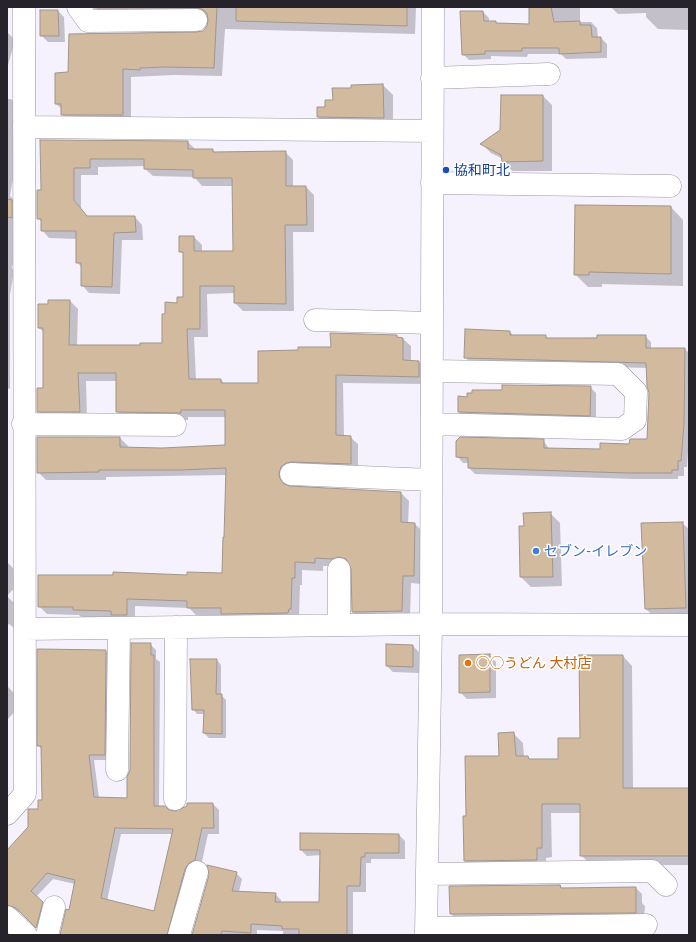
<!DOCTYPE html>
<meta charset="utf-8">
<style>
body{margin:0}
#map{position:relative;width:696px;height:942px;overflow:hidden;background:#f5f1fd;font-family:Lato,sans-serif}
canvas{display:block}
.frame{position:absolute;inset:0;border:8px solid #26242a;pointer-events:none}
</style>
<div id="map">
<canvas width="696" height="942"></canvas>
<div class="frame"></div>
</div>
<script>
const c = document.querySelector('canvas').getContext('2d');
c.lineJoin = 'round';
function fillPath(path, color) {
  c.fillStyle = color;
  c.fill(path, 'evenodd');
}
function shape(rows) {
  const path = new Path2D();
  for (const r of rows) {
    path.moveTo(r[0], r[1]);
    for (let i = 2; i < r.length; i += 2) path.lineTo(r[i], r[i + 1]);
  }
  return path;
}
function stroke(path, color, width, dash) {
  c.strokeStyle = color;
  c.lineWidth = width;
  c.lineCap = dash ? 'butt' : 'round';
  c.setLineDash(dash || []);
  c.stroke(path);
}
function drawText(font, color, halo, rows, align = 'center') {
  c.font = font + ' Lato,"Noto Sans JP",sans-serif';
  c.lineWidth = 3;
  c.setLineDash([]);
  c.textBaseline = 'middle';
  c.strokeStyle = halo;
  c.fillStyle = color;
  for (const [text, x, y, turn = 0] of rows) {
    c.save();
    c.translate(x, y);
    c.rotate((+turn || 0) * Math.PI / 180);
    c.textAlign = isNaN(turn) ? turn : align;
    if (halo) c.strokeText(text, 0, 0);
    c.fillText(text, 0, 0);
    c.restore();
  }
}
fillPath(shape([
 [95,7,416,7,415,34,225,29,222,76,174,75,131,77,131,123,70,123,62,114,62,109,56,104,56,74,69,73,203,31,208,26,208,16,205,15,104,16],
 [530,7,580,7,580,22,591,22,597,28,598,38,601,38,607,44,607,58,566,59,561,54,528,54,527,57,491,56,491,59,469,60,463,54,483,12,489,18,489,22,495,22,498,24,530,25],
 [611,7,689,7,689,30,658,29,646,17,646,13,618,14],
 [58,11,64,17,65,42,48,42,41,35],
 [7,32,15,40,7,69],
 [383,85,393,95,393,127,328,127,318,117,326,108,352,89],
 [543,96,552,105,552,171,512,171,503,159,491,153,482,144,501,131],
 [7,99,11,99,20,108,20,140,10,196,20,205,20,228,12,268,14,271,10,295,10,389,7,388],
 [41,141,188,142,196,150,213,150,215,153,285,152,293,160,293,187,306,187,314,195,314,232,293,232,294,311,243,311,235,303,235,293,207,294,208,337,194,337,196,380,221,380,225,384,259,384,299,351,332,348,396,336,399,338,403,339,411,346,411,361,419,362,426,370,426,384,343,383,344,436,350,437,358,444,358,471,286,482,287,486,290,487,401,493,409,501,408,524,415,524,423,532,421,584,411,583,410,618,360,619,352,611,352,568,348,564,340,566,323,566,323,571,302,570,302,585,300,585,299,617,230,622,224,615,196,615,189,608,135,606,135,623,82,618,79,615,47,614,39,606,188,576,223,574,225,538,226,475,106,477,106,480,46,480,38,472,120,438,128,446,127,448,162,449,226,446,226,417,188,417,188,420,125,420,117,412,117,381,86,381,87,419,46,419,38,411,44,389,44,332,39,328,49,305,70,301,78,309,77,346,141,346,163,344,166,315,184,298,184,255,180,251,194,237,202,245,202,252,234,252,234,186,202,186,194,177,153,176,145,169,145,166,98,167,98,175,81,175,81,209,88,217,135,217,142,225,143,240,122,240,120,294,89,293,82,285,82,268,77,262,77,239,49,238,42,230,42,222,38,218,42,191],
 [671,207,683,220,683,286,602,284,602,287,588,287,575,274],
 [510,332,514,336,545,336,549,339,645,336,651,342,651,349,685,349,689,353,689,436,687,467,684,467,684,476,678,476,678,479,635,479,475,474,469,468,469,463,463,463,457,456,543,440,549,449,601,450,648,440,650,393,647,368,471,363,465,357],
 [590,387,596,393,596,421,465,418,459,412,468,398],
 [550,513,560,523,562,586,531,587,521,577,525,527],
 [682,523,689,529,689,618,656,619,646,609,643,524],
 [7,562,20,575,20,582,7,596],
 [7,596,20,609,20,622,14,628,9,624,7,625],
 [150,644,156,650,156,659,160,662,159,807,175,812,213,804,219,810,219,834,208,834,201,866,174,935,61,935,69,911,75,884,53,879,36,897,48,909,42,933,23,914,17,911,12,911,7,907,7,851,34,822,43,801,42,749,38,745,106,651,112,657,110,760,94,760,99,798,128,799,130,770],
 [121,834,173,834,154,913,107,901],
 [413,646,419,652,419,673,393,672,387,666],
 [489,655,496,662,496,698,467,699,460,692],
 [623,656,632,666,633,789,689,789,689,865,591,865,581,855,581,813,551,813,552,857,546,858,547,869,475,870,465,861,467,817,513,733,523,743,524,757,527,757,531,760,559,760,581,739],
 [217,660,221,665,221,695,226,700,226,738,209,738,204,733,205,714,197,714,193,709],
 [7,686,18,697,18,708,7,720],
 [399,835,405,841,405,859,371,859,371,863,366,863,366,892,353,892,353,935,283,935,283,931,257,930,257,935,193,935,236,873,242,879,239,892,275,894,281,900,281,903,320,903,321,855,307,856,301,850],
 [560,886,563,889,636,888,642,894,642,903,645,906,644,918,457,920,451,914]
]), '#0003');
const building = shape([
 [93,7,217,7,214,68,165,67,140,68,140,70,123,69,123,115,61,115,61,104,55,104,55,73,68,72,69,34,196,32,203,31,207,26,208,20,207,13,202,9,196,8,94,8,93,7],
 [236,7,407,7,407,26,236,21,236,7],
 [529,7,551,7,554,22,580,21,580,25,591,25,592,37,601,37,601,52,559,54,559,48,522,48,522,51,485,51,485,54,462,55,460,11,483,11,484,21,496,21,496,23,529,24,529,7],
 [40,10,58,10,59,36,40,36,40,10],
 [383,84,384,118,317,117,317,107,325,107,325,100,333,100,332,88,351,88,351,85,383,84],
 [501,95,543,95,543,161,502,162,501,155,480,144,500,130,501,95],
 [40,140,188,141,188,149,213,149,213,152,286,151,286,186,306,186,307,225,285,225,286,304,234,303,234,286,200,286,200,329,187,329,189,379,221,379,221,383,258,383,258,351,298,350,298,347,331,347,330,333,397,335,397,337,403,338,403,360,419,361,419,377,336,375,336,435,351,436,351,464,291,462,286,463,281,467,279,474,280,479,284,484,290,486,401,492,401,522,415,523,414,576,403,576,402,611,352,612,351,569,346,559,339,557,332,559,315,558,315,563,295,562,295,578,292,578,291,609,289,609,288,613,221,614,221,608,187,608,187,601,127,599,127,615,111,615,111,611,73,610,73,607,38,607,38,575,113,575,113,572,187,575,187,572,222,573,223,537,224,537,226,468,181,470,99,470,99,472,37,473,37,437,120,437,120,447,162,448,225,445,225,410,181,410,181,413,116,412,116,373,78,373,80,412,37,412,37,388,43,388,43,328,38,328,38,304,48,304,48,300,70,300,69,345,140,345,140,343,162,343,162,314,165,314,165,302,177,303,177,297,183,297,183,252,179,252,179,236,194,236,194,251,233,251,232,178,193,178,193,170,144,169,144,159,90,159,90,168,74,168,74,200,87,216,135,216,136,232,114,233,112,287,81,286,81,263,76,263,76,231,41,231,41,219,37,219,37,190,41,190,40,140],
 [7,199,12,200,12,218,7,217,7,199],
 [575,205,671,206,671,274,589,272,589,275,574,275,575,205],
 [465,329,510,331,510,335,546,335,546,338,597,338,597,335,646,335,646,348,685,348,684,424,681,461,678,461,678,470,672,470,672,473,628,473,468,468,468,458,456,457,456,441,460,437,544,439,544,448,600,449,600,443,629,444,630,439,647,439,649,393,647,386,646,363,464,358,465,329],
 [502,385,591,386,590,416,458,412,458,396,467,397,467,393,472,393,472,390,502,390,502,385],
 [551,512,553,577,520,577,519,526,524,526,523,513,551,512],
 [683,522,686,608,645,609,641,523,683,522],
 [131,643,151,643,151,655,154,655,154,806,165,806,169,810,175,811,187,806,187,803,213,803,214,828,202,828,195,860,189,863,185,869,167,935,60,935,66,909,69,910,75,880,47,873,31,891,43,902,36,928,16,908,7,905,7,850,28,827,28,809,38,809,38,800,42,800,41,746,37,746,37,649,106,650,105,755,89,755,94,797,127,798,127,777,130,770,131,643],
 [115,828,173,829,154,911,101,898,115,828],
 [386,644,413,645,413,667,386,666,386,644],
 [490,654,490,692,459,693,459,655,490,654],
 [579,655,623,655,623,788,689,788,689,856,580,856,580,804,542,804,542,848,537,848,537,860,464,861,463,816,466,816,465,756,499,756,498,733,514,732,516,756,528,756,529,759,558,759,558,738,580,738,579,655],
 [190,659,217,659,216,694,222,694,222,734,203,733,204,710,192,710,190,659],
 [300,833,399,834,399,853,365,853,365,857,361,857,360,886,347,886,347,935,299,935,299,929,282,929,282,926,251,924,251,933,222,931,221,935,192,935,209,875,207,865,237,872,232,891,276,893,275,902,319,902,320,850,300,850,300,833],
 [560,885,561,888,636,887,636,913,450,914,449,886,560,885]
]);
fillPath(building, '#d2ba9f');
stroke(building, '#9f958a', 1);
const minor = shape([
 [78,7,88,21,196,20],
 [432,78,549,74],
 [24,127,432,131],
 [432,183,670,186],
 [315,320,432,323],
 [23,424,175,425],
 [432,424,622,429,635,420,636,392,618,374,432,371],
 [291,474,431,480],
 [339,625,339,569],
 [25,629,431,624,689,625],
 [117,770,119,628],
 [175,799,176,627],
 [7,814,25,794,24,7],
 [427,874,652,871,666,885],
 [7,917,26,935],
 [426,928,646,925],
 [47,935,54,907],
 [179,935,197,872],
 [426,935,431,624,433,7]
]);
stroke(minor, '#9a96a3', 23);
stroke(minor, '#fff', 22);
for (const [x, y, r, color] of [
 [446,170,4,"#1a4fb4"],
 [536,551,4,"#3f7fe0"],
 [468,663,4,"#e8710a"]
]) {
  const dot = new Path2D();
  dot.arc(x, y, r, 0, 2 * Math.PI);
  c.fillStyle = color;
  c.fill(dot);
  stroke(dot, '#fff', 1.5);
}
drawText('14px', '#164399', '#fff', [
 ["協和町北",454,170]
], 'left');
drawText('14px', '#366cbe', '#fff', [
 ["セブン-イレブン",544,551]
], 'left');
drawText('14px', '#c56008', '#fff', [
 ["◯◯うどん 大村店",476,663]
], 'left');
</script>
